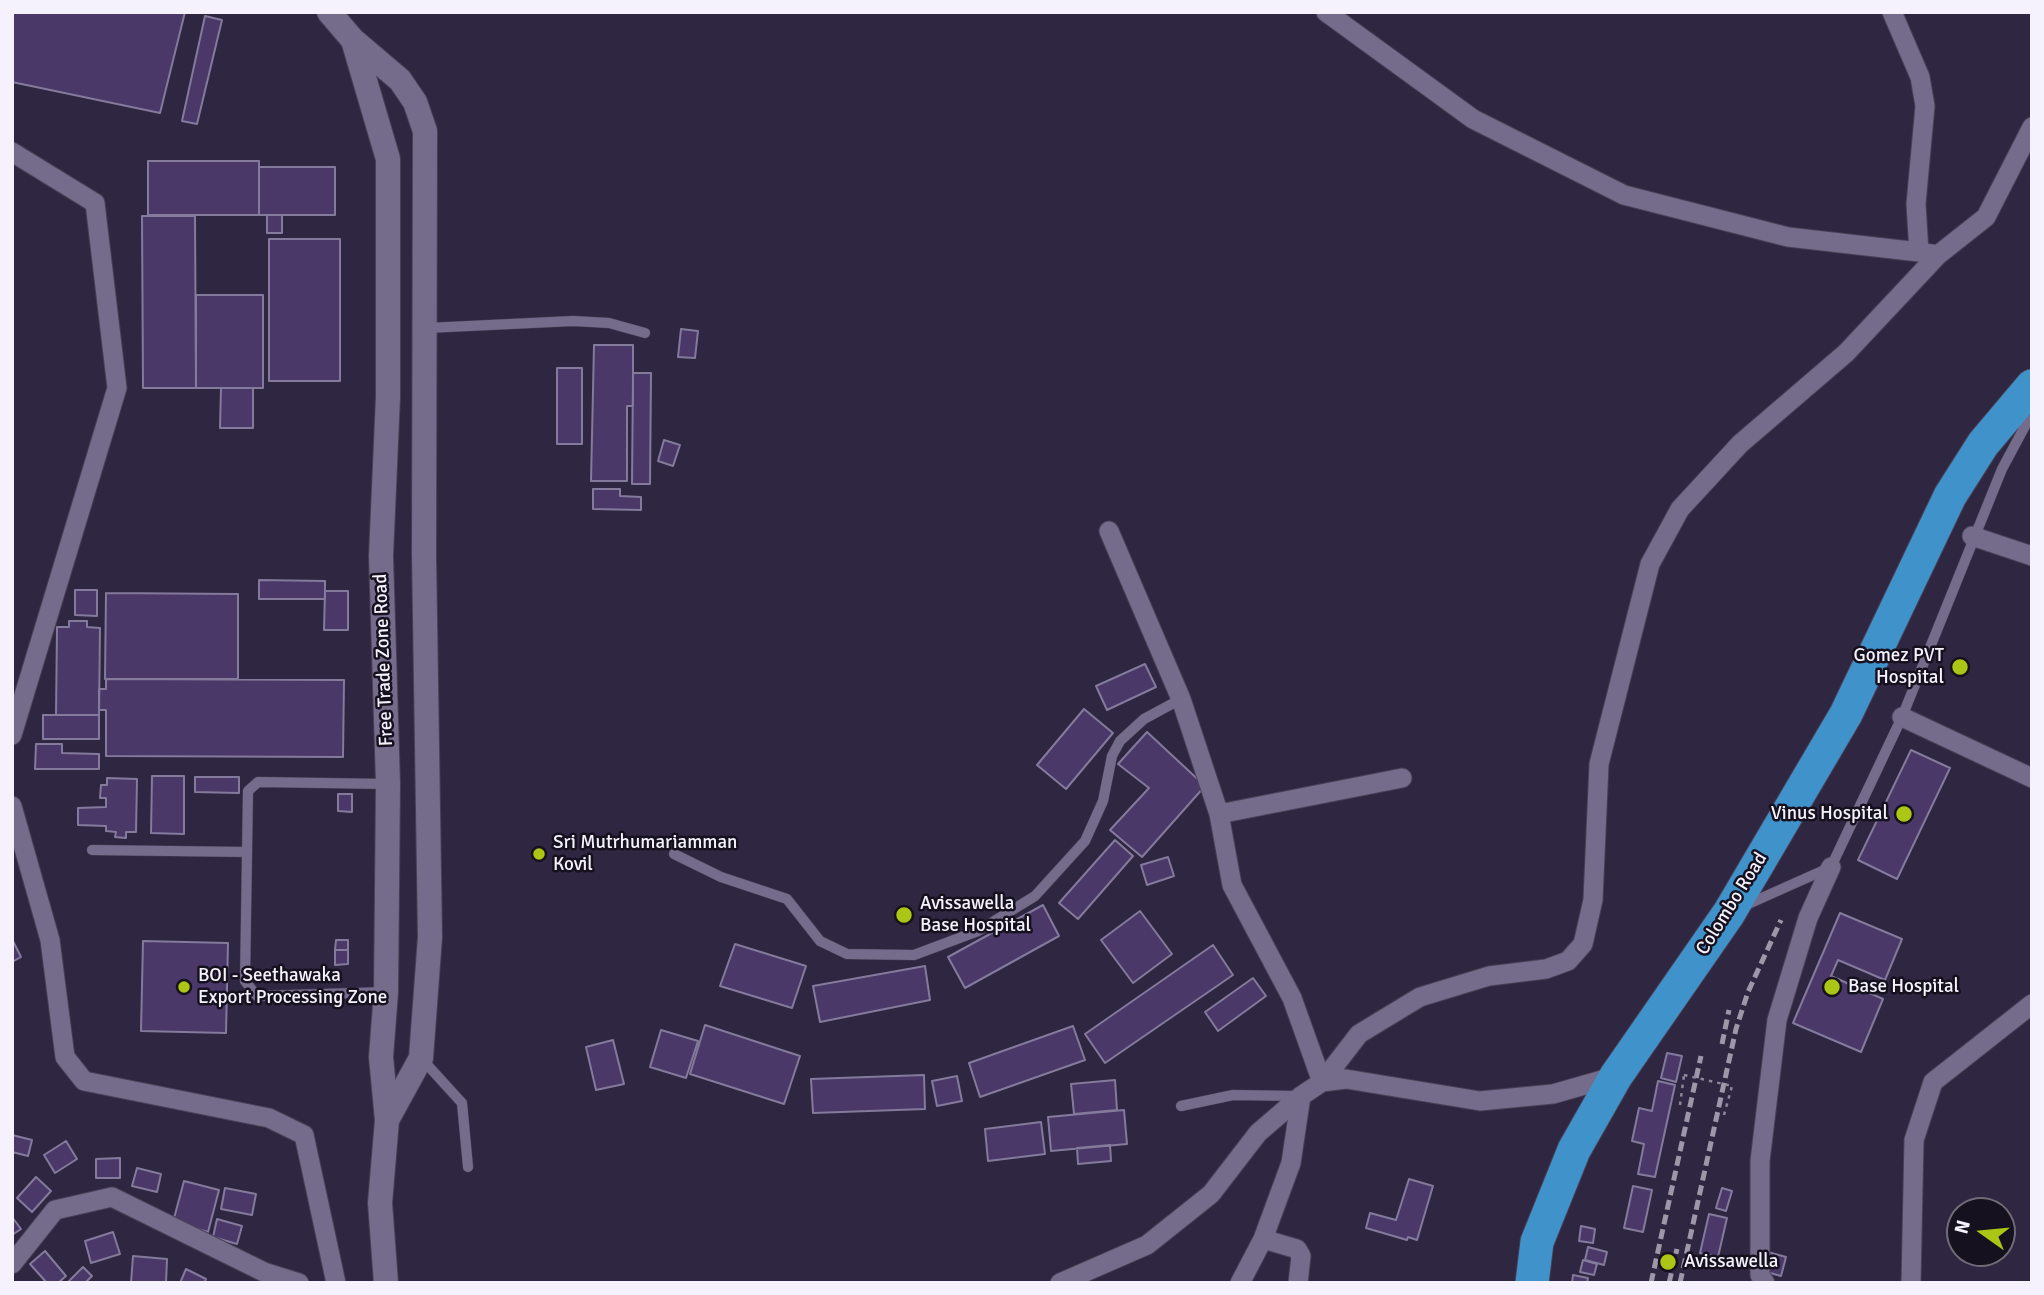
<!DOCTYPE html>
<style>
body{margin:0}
#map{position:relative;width:2044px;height:1295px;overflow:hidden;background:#2f2641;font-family:Signika,sans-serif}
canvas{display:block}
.frame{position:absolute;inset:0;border:14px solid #f5f2fd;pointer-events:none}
.north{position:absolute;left:1946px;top:1197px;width:70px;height:70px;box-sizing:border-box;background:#16111e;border:2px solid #6f6b77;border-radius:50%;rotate:285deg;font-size:19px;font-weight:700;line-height:28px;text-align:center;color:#f5f2fd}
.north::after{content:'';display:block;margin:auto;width:24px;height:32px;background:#abc614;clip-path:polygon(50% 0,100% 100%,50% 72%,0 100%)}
</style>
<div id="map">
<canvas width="2044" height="1295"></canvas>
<div class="frame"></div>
<div class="north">N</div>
</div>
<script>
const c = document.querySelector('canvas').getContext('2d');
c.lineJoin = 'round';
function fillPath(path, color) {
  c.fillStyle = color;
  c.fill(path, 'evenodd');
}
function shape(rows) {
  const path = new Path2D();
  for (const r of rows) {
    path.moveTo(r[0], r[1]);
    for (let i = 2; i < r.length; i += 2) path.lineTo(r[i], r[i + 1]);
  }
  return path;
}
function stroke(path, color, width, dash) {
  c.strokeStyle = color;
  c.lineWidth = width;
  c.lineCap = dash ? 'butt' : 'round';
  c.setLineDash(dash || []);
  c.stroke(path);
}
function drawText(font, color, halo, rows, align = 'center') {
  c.font = font + ' Signika,sans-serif';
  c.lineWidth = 5;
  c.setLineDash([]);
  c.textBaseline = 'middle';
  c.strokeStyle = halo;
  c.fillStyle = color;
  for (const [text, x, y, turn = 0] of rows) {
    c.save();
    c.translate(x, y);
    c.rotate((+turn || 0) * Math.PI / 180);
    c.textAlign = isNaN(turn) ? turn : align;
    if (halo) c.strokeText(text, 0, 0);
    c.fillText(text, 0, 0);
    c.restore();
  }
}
const building = shape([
 [12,12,185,12,160,113,12,82,12,12],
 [205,16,222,20,197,124,182,121,205,16],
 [148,161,259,161,259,215,148,215,148,161],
 [259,167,335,167,335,215,259,215,259,167],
 [267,215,282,215,282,233,267,233,267,215],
 [142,216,195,216,196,388,143,388,142,216],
 [269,239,340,239,340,381,269,381,269,239],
 [196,295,263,295,263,388,196,388,196,295],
 [681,329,698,331,695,358,678,357,681,329],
 [594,345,633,345,633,406,627,406,627,481,591,481,594,345],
 [557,368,582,368,582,444,557,444,557,368],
 [633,373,651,373,650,484,632,484,633,373],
 [221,388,253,388,253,428,220,428,221,388],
 [664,440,680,445,673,466,658,461,664,440],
 [593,489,620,489,620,496,641,497,641,510,593,509,593,489],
 [259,580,325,581,325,599,259,599,259,580],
 [75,590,97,590,97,616,75,615,75,590],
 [325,591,348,591,348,630,324,630,325,591],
 [106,593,238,594,238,679,105,679,106,593],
 [69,621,87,621,87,627,100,628,99,715,56,715,57,627,69,627,69,621],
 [1145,664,1156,687,1107,710,1096,686,1145,664],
 [106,679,344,680,343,757,106,756,106,710,99,710,99,689,106,689,106,679],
 [1084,709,1113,733,1066,789,1037,765,1084,709],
 [43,715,99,715,99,739,43,739,43,715],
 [1147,732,1205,786,1142,857,1110,830,1149,788,1118,764,1147,732],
 [36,744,62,744,62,753,99,754,99,769,35,769,36,744],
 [1911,750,1950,768,1897,879,1858,860,1911,750],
 [152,776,184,776,184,834,151,833,152,776],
 [195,777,239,777,239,793,195,792,195,777],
 [107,778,137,779,136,832,126,832,126,838,115,837,116,832,106,831,106,826,78,825,78,808,106,807,106,798,100,798,101,785,107,785,107,778],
 [338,794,352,794,352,812,338,811,338,794],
 [1115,840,1133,856,1078,919,1059,903,1115,840],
 [1168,857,1174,876,1147,885,1141,865,1168,857],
 [1043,905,1059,936,965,988,948,957,1043,905],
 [1140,911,1172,954,1133,983,1101,940,1140,911],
 [1840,913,1902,939,1885,980,1838,960,1831,976,1883,999,1861,1052,1793,1023,1840,913],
 [12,939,21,957,12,962,12,939],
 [336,940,348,940,348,950,335,950,336,940],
 [143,941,228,943,226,1033,141,1031,143,941],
 [735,944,806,966,792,1008,720,986,735,944],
 [1213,945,1233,975,1105,1063,1085,1034,1213,945],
 [335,950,348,950,348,964,335,965,335,950],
 [925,966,930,1000,820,1022,813,986,925,966],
 [1253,978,1266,996,1218,1031,1205,1012,1253,978],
 [705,1025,800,1056,784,1104,690,1074,705,1025],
 [1073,1026,1085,1060,980,1097,969,1063,1073,1026],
 [661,1030,698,1041,686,1078,650,1067,661,1030],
 [613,1040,624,1084,596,1090,586,1047,613,1040],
 [1667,1053,1682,1056,1676,1082,1661,1078,1667,1053],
 [924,1075,925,1109,813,1113,811,1079,924,1075],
 [957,1076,962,1101,937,1106,932,1081,957,1076],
 [1115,1080,1117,1110,1074,1114,1071,1084,1115,1080],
 [1658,1081,1675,1085,1655,1177,1638,1174,1644,1144,1632,1141,1639,1108,1652,1111,1658,1081],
 [1124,1110,1127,1144,1051,1151,1048,1117,1124,1110],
 [1041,1122,1045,1154,988,1161,985,1129,1041,1122],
 [12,1135,32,1140,28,1156,12,1152,12,1135],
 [66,1141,77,1159,55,1173,44,1155,66,1141],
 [1110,1145,1111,1161,1078,1164,1077,1148,1110,1145],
 [120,1158,120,1178,96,1178,96,1159,120,1158],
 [137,1168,161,1174,157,1192,132,1186,137,1168],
 [36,1177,51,1191,32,1212,17,1198,36,1177],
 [1409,1179,1433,1186,1417,1240,1408,1237,1407,1240,1366,1228,1370,1213,1396,1220,1409,1179],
 [184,1181,219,1190,208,1232,173,1222,184,1181],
 [1633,1186,1652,1190,1643,1232,1624,1228,1633,1186],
 [225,1188,256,1194,252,1215,221,1209,225,1188],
 [1722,1188,1732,1191,1726,1211,1716,1208,1722,1188],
 [1709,1214,1727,1218,1718,1257,1700,1253,1709,1214],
 [12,1217,21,1229,12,1235,12,1217],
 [217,1219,242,1226,237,1244,213,1237,217,1219],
 [1581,1226,1595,1229,1593,1243,1579,1241,1581,1226],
 [113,1232,120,1254,91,1263,85,1241,113,1232],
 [1588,1247,1607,1252,1604,1265,1585,1260,1588,1247],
 [45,1251,66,1276,58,1283,47,1283,30,1264,45,1251],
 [1768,1252,1786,1257,1781,1276,1763,1271,1768,1252],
 [133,1256,167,1259,166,1283,131,1283,133,1256],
 [1583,1260,1597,1264,1594,1275,1580,1272,1583,1260],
 [83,1267,92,1276,85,1283,67,1283,83,1267],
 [186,1269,206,1279,204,1283,180,1283,186,1269],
 [1573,1275,1588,1278,1587,1283,1572,1283,1573,1275]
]);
fillPath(building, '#493868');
stroke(building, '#847a9b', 2);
const service = shape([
 [427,328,573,321,609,323,645,333],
 [92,850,247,852],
 [674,854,721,877,787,899,820,941,847,954,914,955,978,931,1035,896,1085,841,1103,801,1112,756,1120,741,1144,719,1181,699],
 [1746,905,1831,867,1902,717,2002,469,2031,415,2031,399],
 [386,992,257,996,245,981,248,791,258,782,387,784],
 [421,1058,462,1103,468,1167],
 [1181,1106,1233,1095,1298,1096]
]);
const minor = shape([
 [1326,12,1473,119,1624,195,1788,237,1919,252],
 [1892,12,1920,77,1925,106,1916,204,1919,252,1938,255,1986,217,2032,127],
 [12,152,95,203,117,388,12,735],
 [1109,531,1181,699,1219,814,1232,885,1292,998,1322,1082],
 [1972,536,2032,556],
 [1902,717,2032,778],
 [12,806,50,940,65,1057,84,1081,269,1118,304,1135,336,1283],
 [1219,814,1402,778],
 [1322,1082,1359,1034,1420,997,1489,976,1546,969,1568,961,1583,944,1593,900,1599,764,1650,564,1680,509,1740,444,1846,353,1938,255],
 [1263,1239,1297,1249,1301,1256,1298,1283],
 [12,1264,55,1210,112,1197,264,1272,299,1283],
 [1060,1283,1147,1245,1211,1194,1258,1133,1301,1096,1322,1082,1346,1079,1480,1101,1553,1094,1616,1076],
 [1240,1283,1263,1239,1291,1163,1301,1096],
 [1765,1283,1760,1275,1760,1161,1777,1020,1808,918,1831,867],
 [1911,1283,1914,1140,1933,1082,2032,1004]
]);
const tertiary = shape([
 [329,12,353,40,400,80,415,102,425,131,424,554,430,937,421,1058,387,1120],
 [353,40,388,159,388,397,381,556,388,784,386,992,381,1057,387,1120,380,1203,386,1283]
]);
const trunk = shape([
 [1532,1283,1537,1242,1574,1150,1616,1076,1729,913,1846,714,1950,496,1983,444,2032,386]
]);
stroke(service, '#494056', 11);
stroke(minor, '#494056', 21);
stroke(tertiary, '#494056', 26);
stroke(trunk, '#494056', 35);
stroke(shape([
 [1680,1105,1684,1075],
 [1724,1115,1732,1086]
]), '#8d879a', 2.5, [3.5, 5]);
stroke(service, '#756b8b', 10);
stroke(minor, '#756b8b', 19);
stroke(tertiary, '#756b8b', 24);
stroke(trunk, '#4092ca', 33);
stroke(shape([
 [1722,1044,1729,1010],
 [1651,1283,1701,1056],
 [1669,1283,1677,1249],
 [1680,1283,1736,1029,1748,992,1781,920]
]), '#9d97aa', 5, [10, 5]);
stroke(shape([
 [1684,1075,1732,1086]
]), '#8d879a', 2.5, [3.5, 5]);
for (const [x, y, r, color] of [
 [1960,667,9,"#abc614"],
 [1904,814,9,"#abc614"],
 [539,854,7,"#abc614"],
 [904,915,9,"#abc614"],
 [184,987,7,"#abc614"],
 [1832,987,9,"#abc614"],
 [1668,1262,9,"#abc614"]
]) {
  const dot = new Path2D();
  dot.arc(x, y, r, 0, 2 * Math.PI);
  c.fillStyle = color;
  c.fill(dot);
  stroke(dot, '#16111e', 2.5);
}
drawText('19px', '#f5f2fd', '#16111e', [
 ["Gomez PVT",1944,656,"right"],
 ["Hospital",1944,678,"right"],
 ["Vinus Hospital",1888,814,"right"],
 ["Sri Mutrhumariamman",553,843],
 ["Kovil",553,865],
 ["Avissawella",920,904],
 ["Base Hospital",920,926],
 ["BOI - Seethawaka",198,976],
 ["Export Processing Zone",198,998],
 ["Base Hospital",1848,987],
 ["Avissawella",1684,1262]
], 'left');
drawText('19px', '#f5f2fd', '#16111e', [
 ["Free Trade Zone Road",384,660,-92],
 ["Colombo Road",1732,904,-58]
]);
</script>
